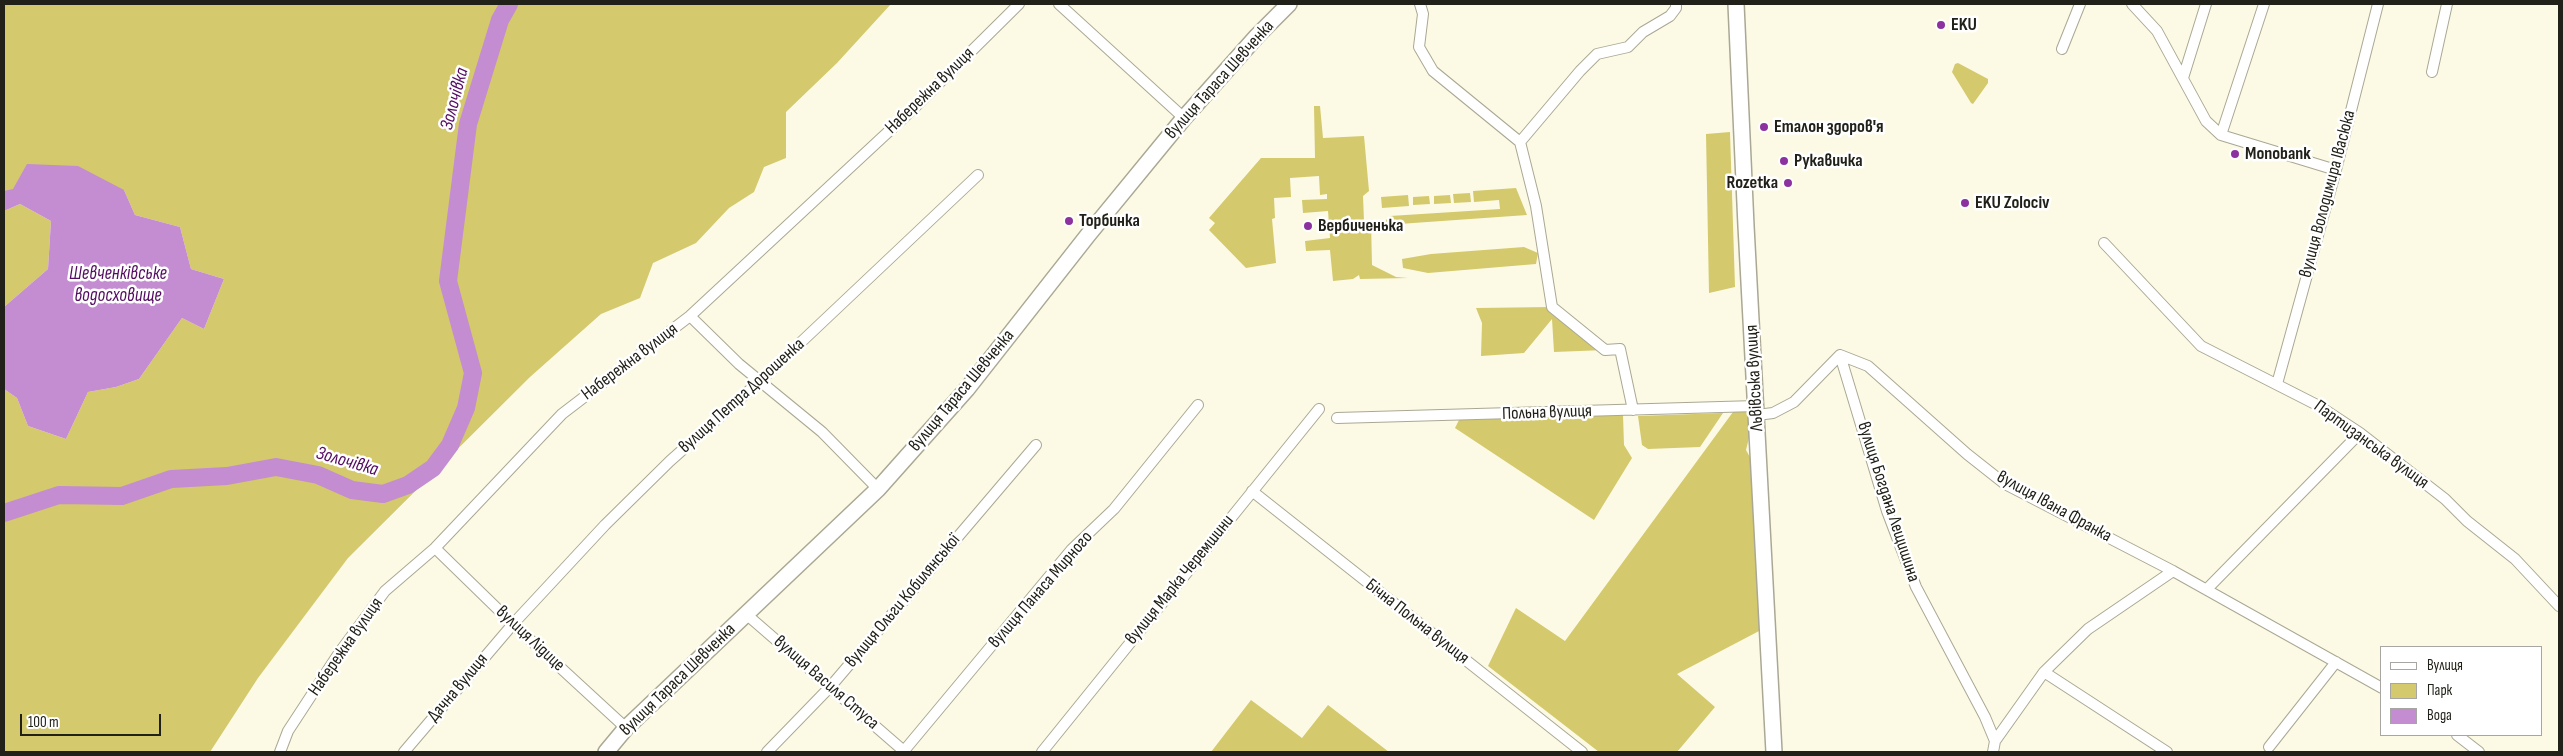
<!DOCTYPE html>
<meta charset="utf-8">
<style>
body{margin:0}
#map{position:relative;width:2563px;height:756px;overflow:hidden;background:#fcfae5;font-family:"Sofia Sans Condensed",sans-serif}
canvas{display:block}
.frame{position:absolute;inset:0;border:5px solid #222119;pointer-events:none}
.legend{position:absolute;left:2380px;top:646px;width:162px;height:90px;box-sizing:border-box;background:#fff;border:1px solid #a7a6a3;margin:0;padding:6px 9px;list-style:none;font-size:15px;color:#222119}
.legend li{display:flex;align-items:center;gap:10px;height:25px}
.legend b{width:25px;border:1px solid #a7a6a3}
.scale{position:absolute;left:20px;top:714px;width:141px;height:22px;box-sizing:border-box;border:2px solid #222119;border-top:0;padding-left:6px;font-size:15px;line-height:18px;white-space:nowrap;color:#222119;-webkit-text-stroke:4px #fff;paint-order:stroke}
</style>
<div id="map">
<canvas width="2563" height="756"></canvas>
<div class="frame"></div>
<ul class="legend">
<li><b style="height:6px;background:#fff"></b>Вулиця</li>
<li><b style="height:14px;background:#d4c96c"></b>Парк</li>
<li><b style="height:14px;background:#c48cd1"></b>Вода</li>
</ul>
<div class="scale">100 m</div>
</div>
<script>
const c = document.querySelector('canvas').getContext('2d');
c.lineJoin = 'round';
function fillPath(path, color) {
  c.fillStyle = color;
  c.fill(path, 'evenodd');
}
function shape(rows) {
  const path = new Path2D();
  for (const r of rows) {
    path.moveTo(r[0], r[1]);
    for (let i = 2; i < r.length; i += 2) path.lineTo(r[i], r[i + 1]);
  }
  return path;
}
function stroke(path, color, width, dash) {
  c.strokeStyle = color;
  c.lineWidth = width;
  c.lineCap = dash ? 'butt' : 'round';
  c.setLineDash(dash || []);
  c.stroke(path);
}
function drawText(font, color, halo, rows, align = 'center') {
  c.font = font + ' "Sofia Sans Condensed",sans-serif';
  c.lineWidth = 5;
  c.setLineDash([]);
  c.textBaseline = 'middle';
  c.strokeStyle = halo;
  c.fillStyle = color;
  for (const [text, x, y, turn = 0] of rows) {
    c.save();
    c.translate(x, y);
    c.rotate((+turn || 0) * Math.PI / 180);
    c.textAlign = isNaN(turn) ? turn : align;
    if (halo) c.strokeText(text, 0, 0);
    c.fillText(text, 0, 0);
    c.restore();
  }
}
fillPath(shape([
 [4,4,891,4,837,63,786,112,786,158,764,167,754,192,729,208,696,243,653,263,640,298,601,314,530,377,348,558,258,678,210,752,4,752,4,389,17,398,28,426,66,439,88,392,116,387,139,379,182,318,204,329,224,279,191,269,180,227,135,215,124,190,4,191],
 [1958,63,1988,79,1988,83,1973,104,1971,103,1952,72,1955,64],
 [1314,106,1320,106,1323,138,1364,136,1369,191,1363,196,1364,221,1371,222,1372,265,1396,277,1408,278,1360,279,1359,275,1353,279,1333,281,1330,250,1306,251,1305,241,1330,238,1328,211,1303,213,1302,200,1327,199,1327,194,1320,195,1319,176,1290,178,1291,197,1274,198,1275,218,1272,219,1276,263,1246,268,1209,230,1215,223,1209,218,1261,158,1315,158],
 [1730,132,1735,287,1709,293,1706,134],
 [1516,188,1527,215,1385,225,1385,221,1390,216,1500,209,1499,200,1474,202,1473,191],
 [1470,193,1471,202,1454,203,1453,194],
 [1408,195,1409,206,1382,208,1381,197],
 [1450,195,1451,203,1434,204,1434,196],
 [1429,196,1430,204,1413,205,1413,197],
 [20,204,51,221,48,269,4,307,4,211],
 [1524,247,1538,253,1536,264,1428,273,1403,268,1402,259,1431,254],
 [1552,307,1605,350,1554,352,1552,319,1524,353,1481,356,1482,323,1476,308],
 [1733,412,1749,412,1750,434,1746,450,1751,459,1761,630,1677,674,1715,707,1677,752,1599,752,1488,666,1516,608,1565,641],
 [1723,413,1700,447,1648,449,1642,445,1638,416],
 [1623,415,1624,445,1632,458,1594,520,1455,428,1459,420],
 [1251,700,1302,738,1328,705,1389,752,1211,752]
]), '#d4c96c');
fillPath(shape([
 [27,164,78,166,124,190,135,215,180,227,191,269,224,279,204,329,182,318,139,379,116,387,88,392,66,439,28,426,17,398,4,389,4,307,48,269,51,221,20,204,4,211,4,191,13,189]
]), '#c48cd1');
stroke(shape([
 [4,513,59,495,122,496,171,479,227,476,276,467,318,475,352,490,383,494,408,485,433,468,450,445,466,408,473,373,448,281,468,124,500,20,509,4]
]), '#c48cd1', 18);
const minor = shape([
 [1059,4,1184,118],
 [1420,4,1423,14,1419,47,1433,71,1520,142,1536,206,1552,307,1605,350,1620,349,1633,410],
 [2132,4,2157,31,2206,121,2221,135,2336,170],
 [2062,49,2080,4],
 [2432,72,2447,4],
 [2183,78,2206,4],
 [2221,135,2264,4],
 [1520,142,1580,71,1597,54,1628,47,1643,32,1670,16,1676,8,1676,4],
 [2104,243,2201,346,2319,406,2360,433,2445,499,2467,521,2515,559,2559,606],
 [690,316,739,364,822,432,878,489],
 [1840,355,1868,366,1967,454,2005,484,2173,571,2382,688],
 [1840,355,1887,511,1916,587,1985,717,1995,741,1993,752],
 [2277,384,2336,170,2378,4],
 [1757,415,1773,413,1794,402,1840,355],
 [1337,418,1756,406],
 [1252,491,1582,752],
 [435,548,513,624,626,728],
 [2207,589,2360,433],
 [746,614,905,752],
 [2044,672,2167,752],
 [2457,735,2479,752],
 [1995,741,2044,672,2088,629,2173,571],
 [2269,747,2336,662],
 [280,752,288,731,339,653,385,591,435,548,562,414,690,316,915,107,1019,4],
 [404,752,513,624,605,525,670,461,761,380,978,175],
 [767,752,831,686,1036,445],
 [903,752,1072,549,1114,509,1198,405],
 [1042,752,1319,409]
]);
const secondary = shape([
 [1736,4,1746,226,1774,752],
 [606,752,626,728,878,489,967,389,1088,235,1184,118,1257,36,1289,4]
]);
stroke(minor, '#aaa894', 12);
stroke(secondary, '#aaa894', 18);
stroke(minor, '#fff', 10);
stroke(secondary, '#fff', 15);
for (const [x, y, r, color] of [
 [1941,25,5,"#8b329e"],
 [1764,127,5,"#8b329e"],
 [2235,154,5,"#8b329e"],
 [1784,161,5,"#8b329e"],
 [1788,183,5,"#8b329e"],
 [1965,203,5,"#8b329e"],
 [1069,221,5,"#8b329e"],
 [1308,226,5,"#8b329e"]
]) {
  const dot = new Path2D();
  dot.arc(x, y, r, 0, 2 * Math.PI);
  c.fillStyle = color;
  c.fill(dot);
  stroke(dot, '#fff', 2);
}
drawText('bold 18px', '#222119', '#fff', [
 ["EKU",1951,25],
 ["Еталон здоров'я",1774,127],
 ["Monobank",2245,154],
 ["Рукавичка",1794,161],
 ["Rozetka",1778,183,"right"],
 ["EKU Zolociv",1975,203],
 ["Торбинка",1079,221],
 ["Вербиченька",1318,226]
], 'left');
drawText('18px', '#222119', '#fff', [
 ["вулиця Тараса Шевченка",1220,80,-48],
 ["Набережна вулиця",930,91,-44],
 ["вулиця Володимира Івасюка",2328,194,-75],
 ["Набережна вулиця",630,362,-37],
 ["Львівська вулиця",1755,378,-93],
 ["вулиця Тараса Шевченка",962,391,-50],
 ["вулиця Петра Дорошенка",742,396,-42],
 ["Польна вулиця",1547,413,-2],
 ["Партизанська вулиця",2371,445,36],
 ["вулиця Богдана Лещишина",1888,502,72],
 ["вулиця Івана Франка",2054,507,29],
 ["вулиця Марка Черемшини",1180,580,-51],
 ["вулиця Панаса Мирного",1041,590,-49],
 ["вулиця Ольги Кобилянської",903,601,-50],
 ["Бічна Польна вулиця",1417,622,38],
 ["вулиця Лідице",530,639,43],
 ["Набережна вулиця",346,647,-55],
 ["вулиця Тараса Шевченка",678,680,-44],
 ["вулиця Василя Стуса",826,683,41],
 ["Дачна вулиця",458,688,-50]
]);
drawText('italic 19px', '#540c62', '#fff', [
 ["Золочівка",455,99,-75],
 ["Шевченківське",118,274],
 ["водосховище",118,296],
 ["Золочівка",347,462,16]
]);
</script>
